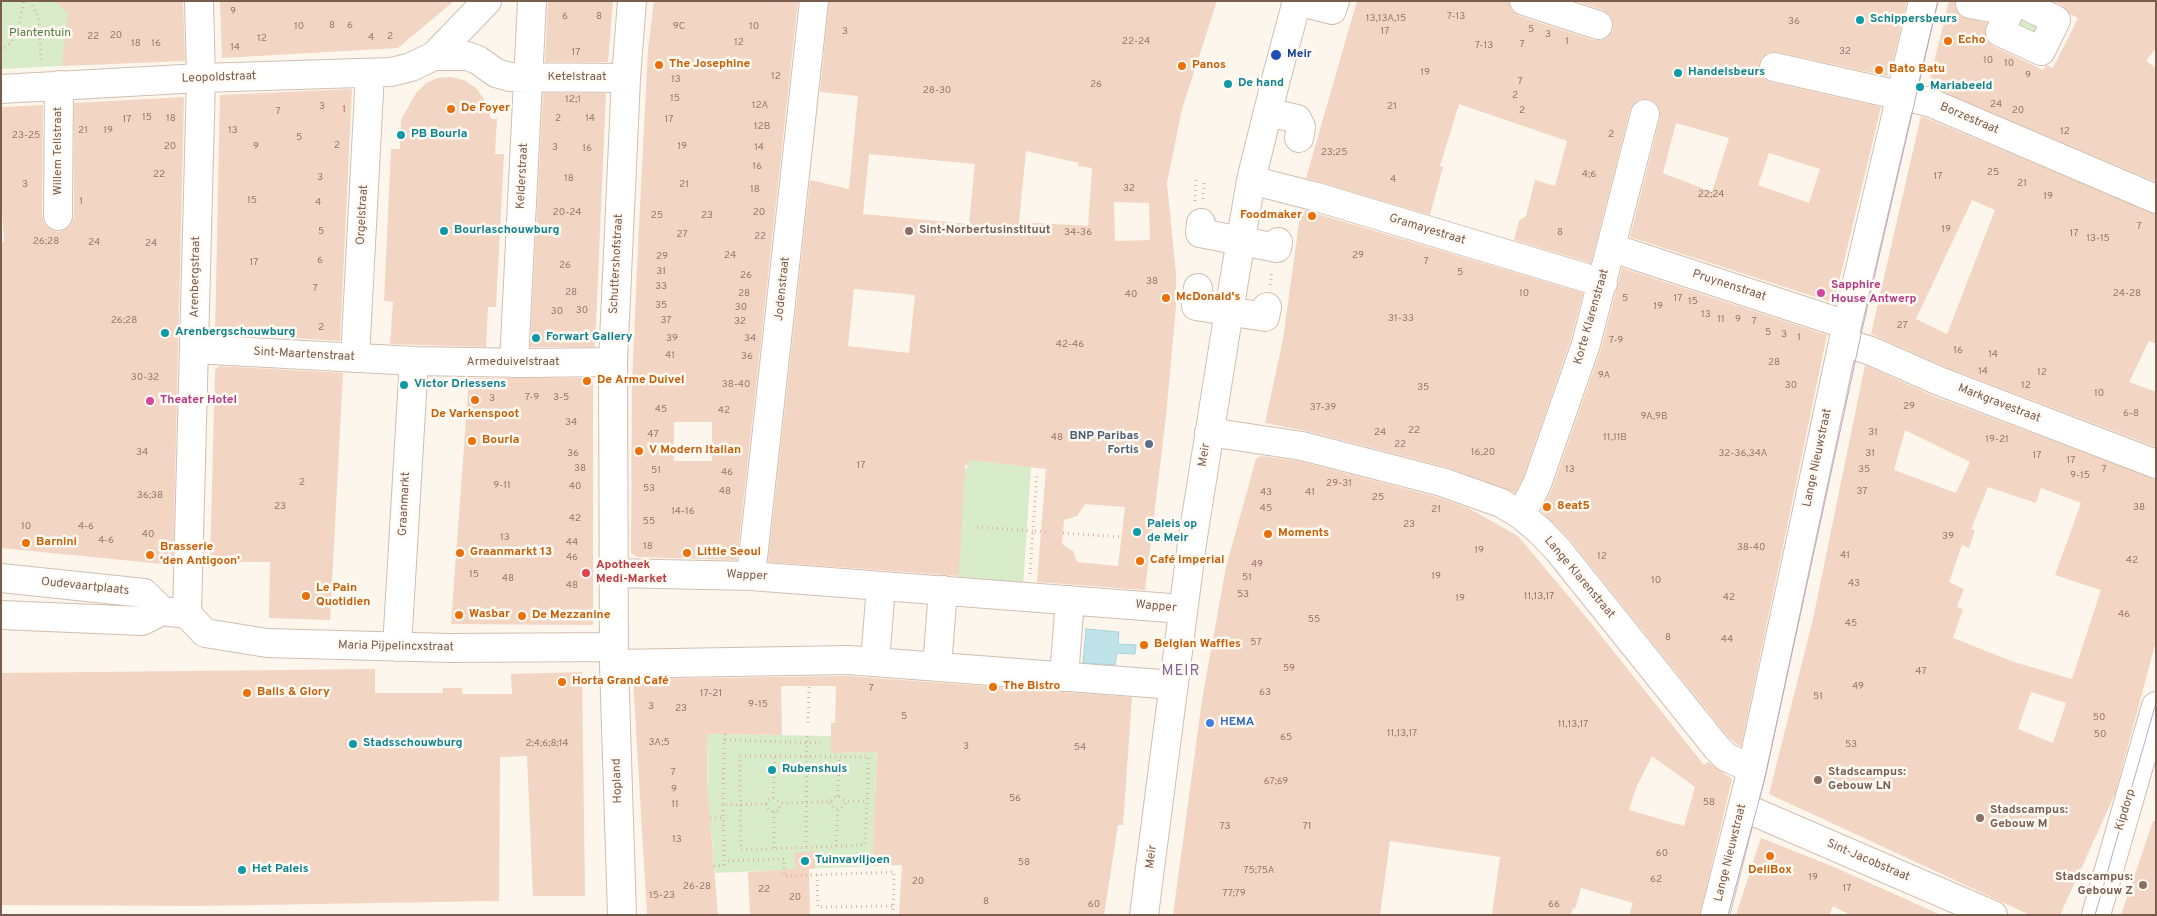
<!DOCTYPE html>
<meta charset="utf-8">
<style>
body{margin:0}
#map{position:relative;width:2157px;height:916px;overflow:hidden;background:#fdf6ec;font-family:Overpass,sans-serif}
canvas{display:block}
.frame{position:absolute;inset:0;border:2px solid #7a5c4d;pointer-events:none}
</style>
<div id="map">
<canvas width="2157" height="916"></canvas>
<div class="frame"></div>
</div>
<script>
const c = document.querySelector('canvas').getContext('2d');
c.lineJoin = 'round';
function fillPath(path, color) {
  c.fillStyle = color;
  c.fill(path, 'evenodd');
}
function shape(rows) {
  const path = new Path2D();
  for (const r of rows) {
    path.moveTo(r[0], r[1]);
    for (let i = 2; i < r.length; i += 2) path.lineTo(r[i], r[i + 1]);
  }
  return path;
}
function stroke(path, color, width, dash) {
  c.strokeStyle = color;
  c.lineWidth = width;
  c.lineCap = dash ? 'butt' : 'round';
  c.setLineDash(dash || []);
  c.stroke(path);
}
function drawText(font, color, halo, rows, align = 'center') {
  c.font = font + ' Overpass,sans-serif';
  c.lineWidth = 5;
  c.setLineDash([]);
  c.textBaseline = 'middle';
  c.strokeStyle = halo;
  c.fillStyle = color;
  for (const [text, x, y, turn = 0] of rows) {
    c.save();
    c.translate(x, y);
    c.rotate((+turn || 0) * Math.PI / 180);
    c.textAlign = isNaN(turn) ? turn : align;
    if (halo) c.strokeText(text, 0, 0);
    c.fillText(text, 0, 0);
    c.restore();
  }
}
fillPath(shape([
 [1,1,87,1,78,65,1,69],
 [2020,13,2046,25,2038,40,2012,28],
 [970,460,1031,467,1023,585,958,580,964,470,969,466],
 [707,734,831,736,831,753,867,752,877,748,872,866,715,873,708,796]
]), '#d8ecc9');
const water = shape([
 [1086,629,1119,632,1118,644,1136,645,1135,654,1117,653,1115,665,1083,663,1086,629]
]);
fillPath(water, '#bfe3e8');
stroke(water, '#a5d3da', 1);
fillPath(shape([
 [55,1,183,1,185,61,62,66,68,13],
 [220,1,454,1,398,48,222,58],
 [548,1,613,1,608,62,545,62],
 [654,1,798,1,737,560,637,557,631,553,632,386,637,266,648,49],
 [674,422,712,422,712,461,674,461],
 [829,1,1217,1,1182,109,1167,183,1176,274,1176,306,1166,416,1145,590,1037,582,1046,469,970,460,969,466,965,465,959,576,768,562,810,180,849,189,858,96,820,92],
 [1026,151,1079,163,1078,166,1092,168,1088,226,1019,222],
 [869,154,975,164,969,224,863,214],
 [1114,202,1149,203,1150,240,1115,241],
 [854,289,915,295,909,353,848,346],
 [1085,504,1125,507,1118,566,1077,562,1073,551,1062,544,1064,520,1077,516],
 [1357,1,1509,1,1512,11,1519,16,1593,40,1601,40,1608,37,1613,30,1613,22,1610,15,1603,10,1575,1,1907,1,1890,74,1886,76,1777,52,1769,52,1762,57,1759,63,1759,72,1764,79,1770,82,1881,107,1834,303,1630,237,1660,118,1660,110,1656,103,1648,99,1640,99,1634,103,1630,110,1591,263,1514,240,1519,221,1526,216,1535,180,1555,186,1567,141,1459,104,1440,166,1443,167,1430,215,1306,178],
 [1676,123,1729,138,1712,192,1663,173],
 [1769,153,1820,169,1809,203,1758,185],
 [1949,1,1955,1,1956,10,1960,16,1987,23,1985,34,1987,41,1993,46,2043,70,2046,65,2053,68,2078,18,2070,14,2063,6,2053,1,2156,1,2156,48,2146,61,2156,68,2156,182,1928,86],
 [451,77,464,80,476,88,487,103,491,119,497,119,495,154,504,154,496,307,488,307,486,347,390,344,393,302,384,301,391,149,400,149,401,120,416,93,426,83,438,78],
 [352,89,340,341,215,333,220,95],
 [543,93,606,93,595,347,530,347],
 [184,97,173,565,1,548,1,242,4,242,1,194,1,107,43,105,42,216,44,223,50,229,58,232,66,229,71,224,74,216,74,103],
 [1921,116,2156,214,2156,344,2149,341,2129,382,2156,392,2156,447,1945,367,1871,334],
 [1972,200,1995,210,1947,334,1916,319],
 [1301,209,1583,293,1571,339,1523,478,1515,493,1446,467,1306,431,1265,423,1283,339],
 [1622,268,1827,335,1741,747,1729,738,1571,541,1541,511,1552,489,1601,349],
 [1865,365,1933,396,2156,479,2156,641,2115,794,2060,915,2030,915,1769,794,1813,619],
 [1905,430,1970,462,1956,493,1894,470],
 [1988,487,2036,503,2041,488,2081,503,2055,575,2101,590,2072,679,2014,662,1953,638,1963,609,1957,607,1964,589,1949,582,1962,545,1969,548,1975,530,1971,529],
 [2031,692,2066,703,2053,743,2018,729],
 [219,366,343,373,330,620,269,618,270,562,210,562,215,370],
 [469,378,593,378,593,625,451,624],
 [1261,456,1299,461,1437,497,1468,508,1518,536,1591,623,1704,765,1708,762,1732,779,1700,915,1629,915,1633,903,1581,888,1575,909,1573,908,1571,915,1492,915,1500,857,1390,841,1380,915,1173,915,1202,700,1226,567,1256,459],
 [1652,756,1695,787,1684,826,1629,810,1636,788],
 [375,669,375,693,443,693,443,688,462,688,462,694,512,694,511,674,582,672,585,896,533,896,527,756,500,757,499,901,196,906,1,905,1,673],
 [848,676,1132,697,1123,825,1118,825,1104,915,899,915,902,865,872,866,877,752,831,753,831,723,835,723,836,686,781,686,782,735,707,734,707,781,718,915,647,915,633,679],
 [2153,821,2156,821,2156,915,2121,915],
 [1761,838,1834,867,1941,915,1850,915,1833,906,1829,915,1736,915],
 [815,851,815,868,809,869,810,915,750,915,748,872,795,869,794,853]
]), '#f3d5c3');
const minor = shape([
 [1297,1,1332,10,1335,1],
 [1524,1,1598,25],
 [2014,1,2000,32,2041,51,2056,20,2016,1],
 [1970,4,2009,11],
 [434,56,467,56,478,60,496,73,510,77,626,78],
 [1774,67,1929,102,2156,199],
 [1,89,201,78,391,72,411,67,434,56,487,1],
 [1268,112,1297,119,1301,127,1299,138],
 [1251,180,1317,197,1603,283],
 [58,216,59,85],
 [1201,223,1200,233,1277,248,1278,242],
 [1612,248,1847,325],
 [1198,288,1196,306,1265,317,1267,307],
 [1843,342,1871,351,1939,381,2156,464],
 [194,349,414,361,527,363,613,362],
 [355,358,370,73],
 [514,363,532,1],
 [1209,432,1302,446,1442,482,1501,503,1521,515,1540,531,1559,551,1717,748,1726,757,1752,769],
 [1521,515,1537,484,1586,344,1645,114],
 [613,573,751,576,1183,609],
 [751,576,814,1],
 [1,578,144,593,162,611,187,614],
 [187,614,201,78,199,1],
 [187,614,205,633,267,643,449,648,614,647],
 [1,615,142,621,162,611],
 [397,647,414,361],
 [875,662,881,586],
 [614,664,848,660,1174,685],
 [937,667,943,590],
 [1064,677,1070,600],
 [1743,807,1993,915],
 [622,915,614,664,613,362,626,78,632,1],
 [1144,915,1192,543,1229,311,1251,180,1275,83,1297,1],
 [1715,915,1752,769,1843,342,1923,1],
 [2096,915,2156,706]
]);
stroke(minor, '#d1beb0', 30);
stroke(shape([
 [30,1,39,18,41,63],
 [1,51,10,44,17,33,24,1],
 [1203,199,1204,182],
 [1195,201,1196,179],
 [1270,285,1272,271],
 [977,527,1033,531,1037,473],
 [1063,533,1122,537],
 [1151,539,1168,541],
 [1030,574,1033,531,1046,532],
 [808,723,809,686],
 [724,740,725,734],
 [821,743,724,740,723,805,766,804,768,800,773,798,782,803,830,802,833,798,838,796,847,801,867,801],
 [740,756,869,757,865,845,741,850,740,756],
 [838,796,839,757],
 [773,798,775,756],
 [830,802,834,808,838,809,841,808,847,801],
 [766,804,768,809,774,812,778,811,782,803],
 [723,805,724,861,784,859,784,876,894,872,893,915],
 [774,812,774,849],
 [710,818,724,818],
 [836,846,838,809],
 [806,847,807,735],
 [714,866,724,865,724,861],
 [817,875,818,907,893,906]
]), '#d9b8a5', 3, [1, 4]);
stroke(minor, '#fff', 28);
stroke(shape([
 [1728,915,1764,782,1862,330,1938,1],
 [2095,915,2156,703]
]), '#b9a8c9', 1);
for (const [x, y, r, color] of [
 [1860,20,5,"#0f9aa8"],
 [1948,41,5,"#e8710a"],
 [1276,55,6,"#1a4fb4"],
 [659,65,5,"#e8710a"],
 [1182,66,5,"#e8710a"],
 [1879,70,5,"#e8710a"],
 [1678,73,5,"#0f9aa8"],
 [1228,84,5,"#0f9aa8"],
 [1920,87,5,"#0f9aa8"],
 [451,109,5,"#e8710a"],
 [401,135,5,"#0f9aa8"],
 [1312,216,5,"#e8710a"],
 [444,231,5,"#0f9aa8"],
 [909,231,5,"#8d6e63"],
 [1821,293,5,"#d1479c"],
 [1166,298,5,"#e8710a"],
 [165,333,5,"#0f9aa8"],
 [536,338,5,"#0f9aa8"],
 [587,381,5,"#e8710a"],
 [404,385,5,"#0f9aa8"],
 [475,400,5,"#e8710a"],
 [150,401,5,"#d1479c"],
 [472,441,5,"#e8710a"],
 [1149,444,5,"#5c6f8a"],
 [639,451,5,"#e8710a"],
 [1547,507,5,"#e8710a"],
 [1137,532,5,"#0f9aa8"],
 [1268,534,5,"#e8710a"],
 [26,543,5,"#e8710a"],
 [460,553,5,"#e8710a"],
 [687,553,5,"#e8710a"],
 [150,555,5,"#e8710a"],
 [1140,561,5,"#e8710a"],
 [586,573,5,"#e0444e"],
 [306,596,5,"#e8710a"],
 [459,615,5,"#e8710a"],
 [522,616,5,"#e8710a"],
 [1144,645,5,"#e8710a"],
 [562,682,5,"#e8710a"],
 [993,687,5,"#e8710a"],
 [247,693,5,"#e8710a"],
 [1210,723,5,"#3f7fe0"],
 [353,744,5,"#0f9aa8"],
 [772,770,5,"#0f9aa8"],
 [1818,780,5,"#8d6e63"],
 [1980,818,5,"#8d6e63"],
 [1770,856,5,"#e8710a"],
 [805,861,5,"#0f9aa8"],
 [242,870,5,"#0f9aa8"],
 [2143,885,5,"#8d6e63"]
]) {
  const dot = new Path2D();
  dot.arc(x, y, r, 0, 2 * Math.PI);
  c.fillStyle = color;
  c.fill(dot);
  stroke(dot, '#fffaf3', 2);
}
drawText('10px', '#987a6a', null, [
 ["9",233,12],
 ["6",565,17],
 ["8",599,17],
 ["7-13",1456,17],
 ["13,13A,15",1386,19],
 ["36",1794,22],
 ["8",332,26],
 ["6",350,26],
 ["10",299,27],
 ["9C",679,27],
 ["10",754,27],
 ["5",1531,30],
 ["3",845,32],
 ["17",1385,32],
 ["3",1548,35],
 ["20",116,36],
 ["22",93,37],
 ["2",390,37],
 ["4",371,38],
 ["12",262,39],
 ["22-24",1136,42],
 ["1",1567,42],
 ["12",739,43],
 ["18",136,44],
 ["16",156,44],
 ["7",1522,45],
 ["7-13",1484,46],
 ["14",235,48],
 ["32",1845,52],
 ["17",576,53],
 ["10",1988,61],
 ["10",2009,64],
 ["19",1425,73],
 ["9",2028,76],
 ["12",776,77],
 ["13",676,80],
 ["7",1520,82],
 ["26",1096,85],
 ["28-30",937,91],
 ["2",1515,96],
 ["15",675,99],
 ["12;1",573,100],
 ["24",1996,105],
 ["12A",760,106],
 ["3",322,107],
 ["21",1392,107],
 ["1",344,110],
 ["2",1522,111],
 ["20",2018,111],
 ["7",278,112],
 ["15",147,118],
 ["18",171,119],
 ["2",558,119],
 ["14",590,119],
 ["17",127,120],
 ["17",669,120],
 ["12B",762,127],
 ["21",83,131],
 ["19",108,131],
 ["13",233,131],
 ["12",2065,132],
 ["2",1611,135],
 ["23-25",26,136],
 ["5",299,138],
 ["2",337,146],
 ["20",170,147],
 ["9",256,147],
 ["19",682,147],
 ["3",555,148],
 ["14",759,148],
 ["16",587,149],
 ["23;25",1334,153],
 ["16",757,167],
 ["25",1993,173],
 ["22",159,175],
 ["4;6",1589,175],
 ["17",1938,177],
 ["3",320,178],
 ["18",569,179],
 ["4",1393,180],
 ["21",2022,184],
 ["3",25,185],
 ["21",684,185],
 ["32",1129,189],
 ["18",755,190],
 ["22;24",1711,195],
 ["19",2048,197],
 ["15",252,201],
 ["1",81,202],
 ["4",318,203],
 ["20-24",567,213],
 ["20",759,213],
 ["25",657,216],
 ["23",707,216],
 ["7",2139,227],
 ["19",1946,230],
 ["5",321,232],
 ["34-36",1078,233],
 ["8",1560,233],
 ["17",2074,234],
 ["27",682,235],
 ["22",760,237],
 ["13-15",2098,239],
 ["26;28",46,242],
 ["24",94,243],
 ["24",151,244],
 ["24",730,256],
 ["29",1358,256],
 ["29",662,257],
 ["6",320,261],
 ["7",1426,262],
 ["17",254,263],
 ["26",565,266],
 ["31",661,272],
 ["5",1460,273],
 ["26",746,276],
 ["38",1152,282],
 ["33",661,287],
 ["7",315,289],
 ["28",571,293],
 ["28",744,294],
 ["10",1524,294],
 ["24-28",2127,294],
 ["40",1131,295],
 ["5",1625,299],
 ["17",1678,299],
 ["15",1693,302],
 ["35",661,306],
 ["19",1658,307],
 ["30",741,308],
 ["30",582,311],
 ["30",557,312],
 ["13",1706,315],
 ["31-33",1401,319],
 ["11",1721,320],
 ["9",1738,320],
 ["26;28",124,321],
 ["37",666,321],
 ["32",740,322],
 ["7",1754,322],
 ["27",1902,326],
 ["2",321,328],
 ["5",1768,333],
 ["3",1784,335],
 ["1",1799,338],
 ["39",672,339],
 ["34",750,339],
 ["7-9",1616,341],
 ["42-46",1070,345],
 ["16",1958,351],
 ["14",1993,355],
 ["41",670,356],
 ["36",747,357],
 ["28",1774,363],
 ["14",1983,372],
 ["12",2042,373],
 ["9A",1604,376],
 ["30-32",145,378],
 ["38-40",736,385],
 ["30",1791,386],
 ["12",2026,386],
 ["35",1423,388],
 ["10",2099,394],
 ["7-9",532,398],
 ["3-5",561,398],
 ["3",492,399],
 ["29",1909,407],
 ["37-39",1323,408],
 ["45",661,410],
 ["42",724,411],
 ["6-8",2131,414],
 ["9A,9B",1654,417],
 ["34",571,423],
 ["22",1414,431],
 ["24",1380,433],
 ["31",1873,433],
 ["47",653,435],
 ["48",1057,438],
 ["11,11B",1615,438],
 ["19-21",1997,440],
 ["22",1400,445],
 ["34",142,453],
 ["16,20",1483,453],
 ["36",573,454],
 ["32-36,34A",1743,454],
 ["31",1870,454],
 ["17",2037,456],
 ["17",2071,461],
 ["17",861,466],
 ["38",580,469],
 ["13",1570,470],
 ["35",1864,470],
 ["7",2104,470],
 ["51",656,471],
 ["46",727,473],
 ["9-15",2080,476],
 ["2",302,483],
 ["29-31",1339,484],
 ["9-11",502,486],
 ["40",575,487],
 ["53",649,489],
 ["48",725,492],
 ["37",1862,492],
 ["43",1266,493],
 ["41",1310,493],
 ["36;38",150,496],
 ["25",1378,498],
 ["23",280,507],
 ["38",2139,508],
 ["45",1266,509],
 ["21",1436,510],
 ["14-16",683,512],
 ["42",575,519],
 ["55",649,522],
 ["23",1409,525],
 ["10",26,527],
 ["4-6",86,527],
 ["40",148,535],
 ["39",1948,537],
 ["13",505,538],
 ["4-6",106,541],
 ["44",572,543],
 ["18",648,547],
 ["38-40",1751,548],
 ["19",1479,551],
 ["41",1845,556],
 ["12",1602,557],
 ["46",572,558],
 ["42",2132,561],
 ["49",1257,565],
 ["15",474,575],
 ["19",1436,577],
 ["51",1247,578],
 ["48",508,579],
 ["10",1656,581],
 ["43",1854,584],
 ["48",572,586],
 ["53",1243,595],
 ["11,13,17",1539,597],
 ["42",1729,598],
 ["19",1460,599],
 ["46",2124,615],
 ["55",1314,620],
 ["45",1851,624],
 ["8",1668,638],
 ["44",1727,640],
 ["57",1256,643],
 ["59",1289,669],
 ["47",1921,672],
 ["49",1858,687],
 ["7",871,689],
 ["63",1265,693],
 ["17-21",711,694],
 ["51",1818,697],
 ["9-15",758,705],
 ["3",651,707],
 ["23",681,709],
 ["5",904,717],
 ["50",2099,718],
 ["11,13,17",1573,725],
 ["11,13,17",1402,734],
 ["50",2100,735],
 ["65",1286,738],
 ["3A;5",659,743],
 ["2;4;6;8;14",547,744],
 ["53",1851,745],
 ["3",966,747],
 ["54",1080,748],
 ["7",673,773],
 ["67;69",1276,782],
 ["9",674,790],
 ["56",1015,799],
 ["58",1709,803],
 ["11",675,805],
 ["73",1225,827],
 ["71",1307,827],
 ["13",677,840],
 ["60",1662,854],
 ["58",1024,863],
 ["75;75A",1259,871],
 ["19",1813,878],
 ["62",1656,880],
 ["20",918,882],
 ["26-28",697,887],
 ["17",1847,889],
 ["22",764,890],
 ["77;79",1234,894],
 ["15-23",662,896],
 ["20",795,898],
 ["8",986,902],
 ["60",1094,905],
 ["66",1554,905]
]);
drawText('bold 12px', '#0d838f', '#fffaf3', [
 ["Schippersbeurs",1870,20],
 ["Handelsbeurs",1688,73],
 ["De hand",1238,84],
 ["Mariabeeld",1930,87],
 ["PB Bourla",411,135],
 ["Bourlaschouwburg",454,231],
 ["Arenbergschouwburg",175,333],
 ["Forwart Gallery",546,338],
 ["Victor Driessens",414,385],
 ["Paleis op",1147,525],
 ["de Meir",1147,539],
 ["Stadsschouwburg",363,744],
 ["Rubenshuis",782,770],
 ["Tuinvaviljoen",815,861],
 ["Het Paleis",252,870]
], 'left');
drawText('12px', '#537a41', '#fffaf3', [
 ["Plantentuin",40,34]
]);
drawText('bold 12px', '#c56008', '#fffaf3', [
 ["Echo",1958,41],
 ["The Josephine",669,65],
 ["Panos",1192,66],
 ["Bato Batu",1889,70],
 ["De Foyer",461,109],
 ["Foodmaker",1302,216,"right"],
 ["McDonald's",1176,298],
 ["De Arme Duivel",597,381],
 ["De Varkenspoot",475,415,"center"],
 ["Bourla",482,441],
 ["V Modern Italian",649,451],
 ["8eat5",1557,507],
 ["Moments",1278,534],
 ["Barnini",36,543],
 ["Brasserie",160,548],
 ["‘den Antigoon’",160,562],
 ["Graanmarkt 13",470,553],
 ["Little Seoul",697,553],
 ["Café Imperial",1150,561],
 ["Le Pain",316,589],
 ["Quotidien",316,603],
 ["Wasbar",469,615],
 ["De Mezzanine",532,616],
 ["Belgian Waffles",1154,645],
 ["Horta Grand Café",572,682],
 ["The Bistro",1003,687],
 ["Balls & Glory",257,693],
 ["DeliBox",1770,871,"center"]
], 'left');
drawText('bold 12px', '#164399', '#fffaf3', [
 ["Meir",1287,55]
], 'left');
drawText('12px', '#7a5c4d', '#fffaf3', [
 ["Leopoldstraat",219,78,-2],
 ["Ketelstraat",577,78],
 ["Borzestraat",1969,119,23],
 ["Willem Tellstraat",59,151,-90],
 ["Kelderstraat",523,176,-87],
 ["Orgelstraat",363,215,-87],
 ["Gramayestraat",1427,230,17],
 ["Schuttershofstraat",617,264,-87],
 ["Arenbergstraat",196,277,-89],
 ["Pruynenstraat",1729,286,18],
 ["Jodenstraat",783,289,-84],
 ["Korte Klarenstraat",1592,317,-74],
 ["Sint-Maartenstraat",304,355,3],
 ["Armeduivelstraat",513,363],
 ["Markgravestraat",1999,404,21],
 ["Meir",1205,455,-81],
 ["Lange Nieuwstraat",1818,458,-78],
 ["Graanmarkt",405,504,-87],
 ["Wapper",747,576,3],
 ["Lange Klarenstraat",1579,578,50],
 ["Oudevaartplaats",85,587,6],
 ["Wapper",1156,607,5],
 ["Maria Pijpelincxstraat",396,647,1],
 ["Hopland",618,781,-92],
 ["Kipdorp",2126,810,-73],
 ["Lange Nieuwstraat",1731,853,-76],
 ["Meir",1152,857,-83],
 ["Sint-Jacobstraat",1868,861,23]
]);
drawText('bold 12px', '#785e54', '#fffaf3', [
 ["Sint-Norbertusinstituut",919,231],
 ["Stadscampus:",1828,773],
 ["Gebouw LN",1828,787],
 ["Stadscampus:",1990,811],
 ["Gebouw M",1990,825],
 ["Stadscampus:",2133,878,"right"],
 ["Gebouw Z",2133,892,"right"]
], 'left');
drawText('bold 12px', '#b23c85', '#fffaf3', [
 ["Sapphire",1831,286],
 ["House Antwerp",1831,300],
 ["Theater Hotel",160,401]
], 'left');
drawText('bold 12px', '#4e5e75', '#fffaf3', [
 ["BNP Paribas",1139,437],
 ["Fortis",1139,451]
], 'right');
drawText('bold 12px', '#be3a42', '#fffaf3', [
 ["Apotheek",596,566],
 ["Medi-Market",596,580]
], 'left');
drawText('bold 12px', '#366cbe', '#fffaf3', [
 ["HEMA",1220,723]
], 'left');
c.letterSpacing = '1px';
drawText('15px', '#846695', '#fffaf3', [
 ["MEIR",1181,672]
]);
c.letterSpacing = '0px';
</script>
